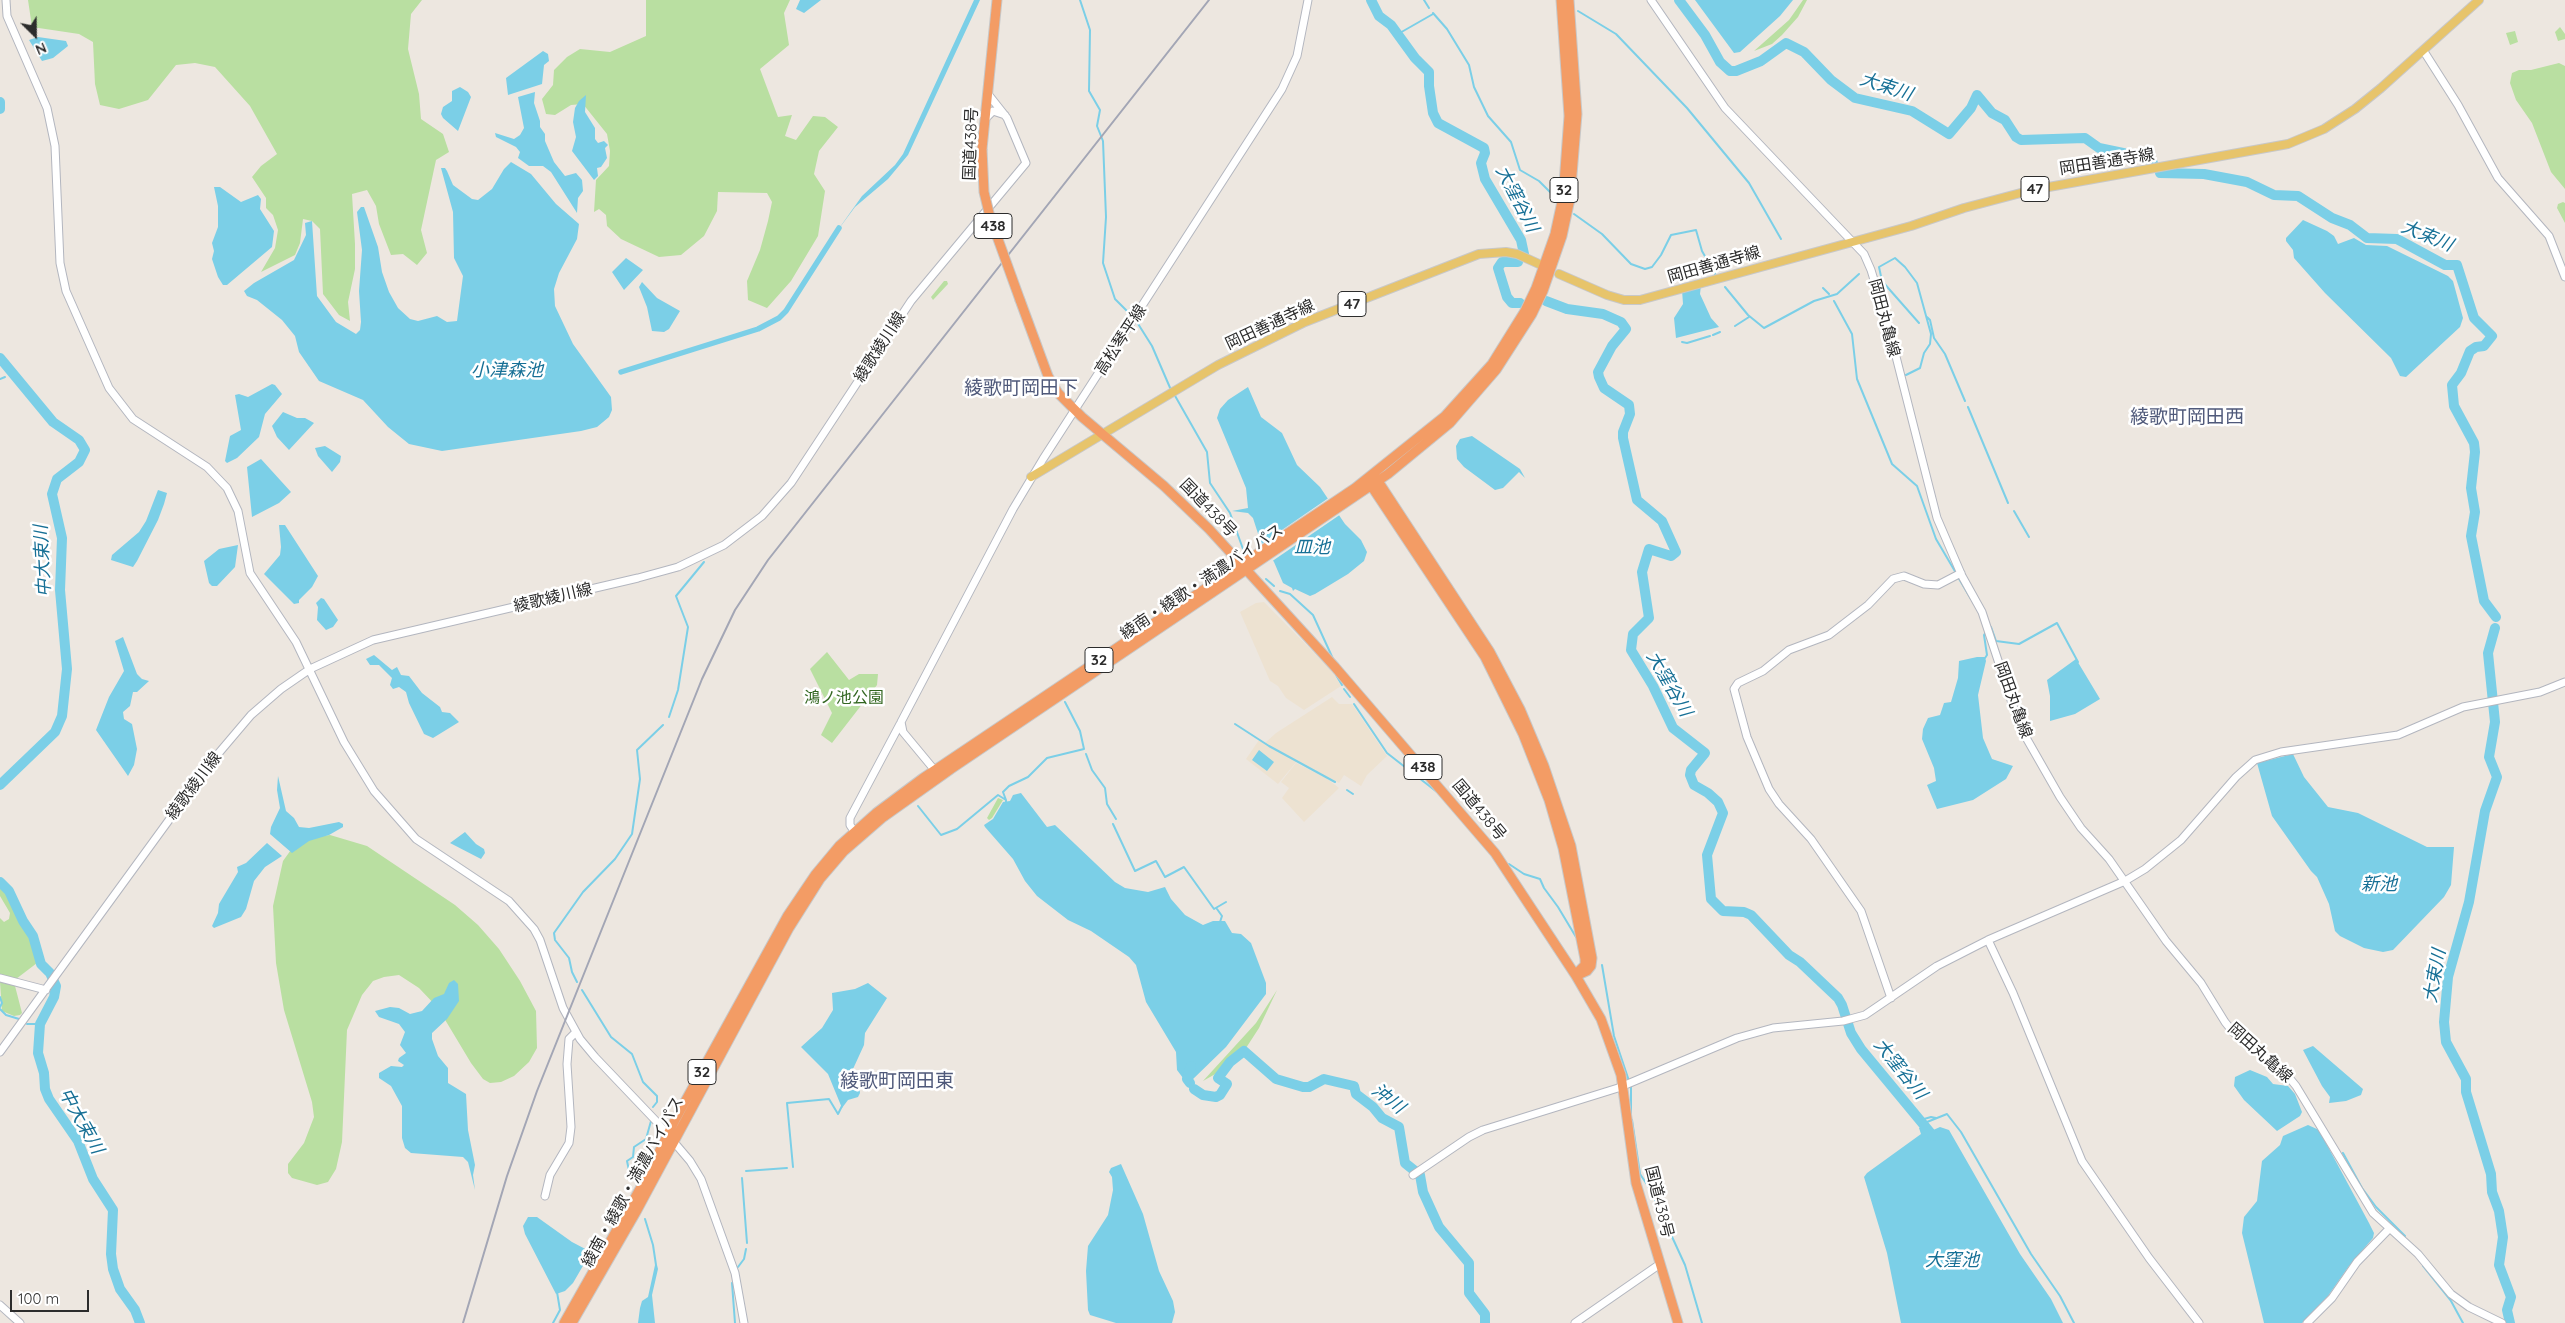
<!DOCTYPE html>
<meta charset="utf-8">
<style>
body{margin:0}
#map{position:relative;width:2565px;height:1323px;overflow:hidden;background:#ede7e0;font-family:Quicksand,sans-serif}
canvas{display:block}
.north{position:absolute;left:10px;top:10px;width:50px;height:50px;-webkit-text-stroke:4px #fff;paint-order:stroke;rotate:157deg;font-size:14px;font-weight:700;line-height:20px;text-align:center;color:#2c2c2c}
.north::after{content:'';display:block;margin:auto;width:18px;height:22px;background:#2c2c2c;clip-path:polygon(50% 0,100% 100%,50% 72%,0 100%)}
.scale{position:absolute;left:10px;top:1290px;width:79px;height:22px;box-sizing:border-box;border:2px solid #2c2c2c;border-top:0;padding-left:6px;font-size:15px;line-height:18px;white-space:nowrap;color:#2c2c2c;-webkit-text-stroke:4px #fff;paint-order:stroke}
</style>
<div id="map">
<canvas width="2565" height="1323"></canvas>
<div class="north">N</div>
<div class="scale">100 m</div>
</div>
<script>
const c = document.querySelector('canvas').getContext('2d');
c.lineJoin = 'round';
function fillPath(path, color) {
  c.fillStyle = color;
  c.fill(path, 'evenodd');
}
function shape(rows) {
  const path = new Path2D();
  for (const r of rows) {
    path.moveTo(r[0], r[1]);
    for (let i = 2; i < r.length; i += 2) path.lineTo(r[i], r[i + 1]);
  }
  return path;
}
function stroke(path, color, width, dash) {
  c.strokeStyle = color;
  c.lineWidth = width;
  c.lineCap = dash ? 'butt' : 'round';
  c.setLineDash(dash || []);
  c.stroke(path);
}
function drawText(font, color, halo, rows, align = 'center') {
  c.font = font + ' Quicksand,"Noto Sans JP",sans-serif';
  c.lineWidth = 5;
  c.setLineDash([]);
  c.textBaseline = 'middle';
  c.strokeStyle = halo;
  c.fillStyle = color;
  for (const [text, x, y, turn = 0] of rows) {
    c.save();
    c.translate(x, y);
    c.rotate((+turn || 0) * Math.PI / 180);
    c.textAlign = isNaN(turn) ? turn : align;
    if (halo) c.strokeText(text, 0, 0);
    c.fillText(text, 0, 0);
    c.restore();
  }
}
fillPath(shape([
 [1264,602,1332,671,1341,686,1304,710,1286,698,1278,686,1270,681,1240,612,1256,603],
 [1332,697,1339,704,1352,704,1387,756,1367,775,1361,786,1344,775,1339,783,1297,761,1278,784,1246,759,1259,740,1265,743,1276,733],
 [1296,763,1326,778,1339,788,1304,822,1282,798,1289,788,1281,782]
]), '#ede2d1');
fillPath(shape([
 [28,0,422,0,411,14,408,49,419,94,421,119,443,134,449,152,436,160,421,230,427,253,417,265,403,254,391,255,379,224,376,206,367,190,352,194,355,244,355,269,348,302,350,321,339,315,323,294,320,229,312,221,303,219,300,243,295,255,261,272,275,248,278,230,273,215,266,208,266,198,252,177,261,166,277,154,250,106,215,67,195,63,176,65,148,100,119,109,100,105,95,84,93,42,79,34,32,27],
 [646,0,790,0,784,13,789,45,760,69,778,117,792,115,785,136,796,140,813,116,825,117,838,127,819,151,814,174,825,191,818,236,791,281,767,308,748,300,747,281,760,250,768,221,772,202,767,193,718,192,717,211,704,236,681,255,659,257,621,239,607,226,606,215,599,209,594,212,596,180,609,166,610,151,607,134,583,104,571,105,555,115,546,114,542,99,553,85,554,70,567,57,580,49,610,52,646,36],
 [1803,0,1807,0,1798,17,1782,35,1772,44,1754,51,1789,20],
 [2560,27,2565,34,2565,39,2558,41,2555,32],
 [2515,31,2518,42,2510,45,2506,33],
 [2559,63,2565,66,2565,189,2551,172,2532,123,2516,100,2510,83,2512,73,2519,70,2531,70],
 [2563,202,2565,203,2565,223,2557,208,2558,204],
 [944,281,947,281,948,284,933,300,931,297],
 [827,652,849,680,859,674,878,674,877,685,832,743,821,735,832,713,810,669],
 [998,798,1003,800,992,818,989,820,987,818],
 [330,835,367,846,455,905,478,925,499,949,520,981,536,1011,537,1048,529,1062,514,1076,501,1082,490,1083,483,1079,471,1063,438,1008,419,988,399,975,384,977,373,981,362,995,347,1030,342,1142,336,1169,328,1182,317,1185,292,1178,288,1173,288,1164,304,1143,314,1117,312,1102,284,1010,276,963,273,906,283,861,293,847,308,838],
 [0,878,6,882,22,924,31,938,37,963,16,979,0,975,0,918,4,922,9,919,10,913,0,896],
 [0,982,15,986,22,1013,20,1015,14,1016,2,1011],
 [1277,990,1259,1028,1246,1048,1229,1061,1224,1069,1203,1081,1256,1023]
]), '#b9dfa1');
fillPath(shape([
 [800,0,821,0,804,13,796,9],
 [974,0,980,0,908,155,888,179,855,207,835,234,862,196,895,165,903,154],
 [1695,0,1793,0,1780,16,1740,52,1734,53],
 [38,37,66,41,68,46,53,58,42,61,29,40],
 [543,51,548,54,549,61,544,65,542,84,508,95,506,78],
 [460,87,468,92,471,97,458,131,443,118,441,114,443,107,452,101,452,91],
 [535,92,534,103,540,121,540,127,545,134,545,141,554,162,565,176,576,173,582,180,583,191,578,198,577,213,551,172,543,166,529,166,518,158,520,152,516,147,496,137,495,133,514,139,520,135,524,128,518,97],
 [586,95,585,112,595,128,595,139,598,143,604,141,608,145,605,148,607,158,601,167,597,168,598,176,594,180,572,151,576,137,573,122,575,108,579,101],
 [511,162,531,174,556,204,579,224,577,239,559,273,554,289,555,306,573,344,611,397,612,410,609,417,597,427,581,431,442,451,409,444,388,427,363,400,319,381,299,352,295,336,282,320,257,300,247,296,244,291,254,283,294,260,306,235,305,223,312,221,317,296,336,322,356,334,360,330,361,322,359,291,362,250,357,212,361,207,364,207,378,247,382,272,389,292,398,308,410,319,418,321,437,316,447,322,457,321,463,276,454,258,453,212,441,168,445,168,447,171,453,185,472,199,478,200,492,189,504,169],
 [214,187,220,187,241,202,258,195,261,199,260,209,274,231,272,247,227,285,223,285,218,277,212,259,214,251,212,243,218,227,218,206],
 [2303,220,2327,231,2334,236,2338,244,2354,238,2366,245,2387,246,2448,276,2453,281,2463,318,2460,327,2406,377,2400,376,2391,358,2325,293,2294,258,2293,250,2286,241,2286,238],
 [626,258,643,270,624,290,612,272],
 [642,282,657,298,680,311,669,329,664,332,652,331,647,307,639,287],
 [1701,285,1700,294,1711,318,1719,327,1676,338,1674,318,1683,304,1682,290],
 [272,384,275,385,282,394,265,414,259,437,237,458,227,463,225,461,230,436,241,430,235,395,239,394,248,397],
 [1248,387,1261,417,1282,433,1297,465,1320,487,1345,524,1361,540,1367,552,1364,561,1348,574,1315,594,1310,596,1295,589,1293,591,1292,588,1283,583,1274,562,1261,543,1253,518,1248,513,1232,511,1248,508,1246,488,1217,418,1220,409,1228,400],
 [283,412,297,418,305,418,314,423,289,450,277,437,272,426],
 [1472,436,1520,469,1525,478,1519,472,1503,488,1495,490,1464,467,1457,459,1456,446,1460,439],
 [325,446,341,456,340,462,332,472,318,456,315,448],
 [261,459,291,492,279,503,252,517,247,467],
 [158,490,167,493,164,504,158,520,137,561,133,567,111,560,112,555,139,532,146,521],
 [279,525,285,525,318,576,312,587,299,600,299,603,294,604,264,574,280,555,281,547],
 [238,545,235,567,217,586,212,586,209,583,204,561,219,549],
 [321,598,324,599,338,620,333,627,326,630,317,620,318,607,316,603],
 [123,637,137,674,142,679,149,681,137,692,133,692,130,706,123,712,124,719,132,724,137,749,134,765,128,776,96,730,109,697,124,671,115,641],
 [374,655,392,670,397,667,401,675,409,676,422,693,440,707,442,712,450,713,459,722,433,738,424,734,409,703,406,692,399,687,393,689,390,685,392,678,379,665,370,665,366,659],
 [1977,657,1985,657,1986,661,1978,695,1983,738,1992,759,2013,766,2006,779,1973,800,1937,809,1927,785,1936,781,1934,768,1922,739,1923,729,1928,718,1940,715,1944,703,1951,702,1958,678,1959,661],
 [2076,659,2100,699,2075,714,2050,721,2050,696,2047,680],
 [1259,750,1274,762,1267,771,1252,760],
 [2293,754,2304,777,2328,807,2358,813,2427,847,2454,847,2451,885,2444,897,2393,950,2383,952,2364,948,2340,936,2335,931,2329,904,2317,877,2311,871,2272,816,2257,763],
 [278,776,286,811,294,818,299,827,309,828,339,822,343,824,343,827,329,835,309,841,292,853,270,834,271,827,280,808,277,790],
 [1021,793,1047,827,1055,825,1115,882,1125,888,1148,892,1165,887,1171,899,1185,915,1203,925,1213,921,1225,921,1232,933,1241,934,1251,943,1266,983,1266,994,1226,1047,1191,1081,1186,1076,1183,1078,1177,1070,1176,1052,1146,1002,1136,965,1129,957,1091,931,1068,920,1037,896,1025,881,1013,859,985,827,984,825,993,819,1003,802,1010,801,1013,795],
 [465,832,476,844,484,849,485,853,481,859,450,843],
 [267,843,282,856,265,867,254,881,246,909,241,917,214,928,212,926,218,913,219,904,238,872,237,867,246,863],
 [454,980,458,984,459,1001,447,1019,432,1033,432,1039,438,1056,448,1068,448,1083,466,1094,468,1130,475,1165,473,1175,475,1190,468,1162,463,1157,411,1153,405,1148,402,1138,402,1106,391,1086,379,1078,379,1073,391,1066,402,1067,404,1065,398,1061,399,1058,406,1053,400,1045,405,1032,399,1024,379,1017,375,1011,390,1007,399,1008,410,1014,422,1011,434,998,444,994,449,983],
 [868,983,887,998,865,1033,864,1045,853,1069,853,1080,859,1086,860,1093,858,1097,848,1100,842,1108,828,1074,801,1047,822,1028,833,1010,832,993,855,989],
 [2313,1046,2363,1089,2361,1095,2346,1101,2329,1103,2330,1097,2322,1086,2303,1050],
 [2250,1070,2267,1077,2273,1084,2288,1086,2295,1094,2302,1112,2300,1116,2277,1131,2244,1100,2234,1086,2235,1077],
 [1927,1125,1931,1131,1940,1127,1949,1130,2020,1254,2051,1299,2063,1323,1901,1323,1887,1253,1864,1177,1867,1173,1921,1134,1919,1128],
 [2308,1125,2319,1130,2369,1223,2374,1233,2373,1238,2349,1266,2328,1296,2302,1323,2264,1323,2242,1233,2244,1217,2257,1201,2262,1161,2280,1145,2283,1136],
 [1121,1164,1143,1214,1159,1271,1173,1301,1175,1312,1172,1323,1116,1323,1090,1315,1088,1310,1086,1271,1088,1246,1108,1215,1113,1190,1112,1177,1109,1172,1111,1168],
 [528,1217,537,1217,572,1242,591,1252,573,1283,565,1291,556,1294,525,1234,523,1226],
 [655,1265,657,1265,658,1269,652,1295,655,1323,638,1323,640,1308,642,1301,648,1297]
]), '#7bcfe7');
fillPath(shape([
 [1330,497,1341,514,1271,562,1260,545]
]), '#ede7e0');
stroke(shape([
 [1080,0,1090,30,1089,91,1100,110,1097,126,1103,141,1106,217,1103,263,1115,299,1132,316],
 [1424,0,1429,8],
 [1578,11,1616,34,1687,108,1749,183,1781,239],
 [1433,13,1447,29,1469,65,1474,87,1488,116,1511,142,1520,170,1539,181,1556,198],
 [1398,34,1433,14],
 [1574,214,1602,234,1631,264,1645,269,1652,267,1661,255,1671,235,1696,230,1702,251,1715,274],
 [1725,287,1748,315,1764,328,1814,301,1837,294,1859,274],
 [1823,288,1829,294],
 [1834,301,1852,334,1857,379,1892,464,1917,486,1936,539,1956,573],
 [1927,317,1930,320,1934,338,1945,354,1965,401],
 [1135,319,1152,346,1171,390],
 [1735,326,1749,317],
 [1713,335,1720,332],
 [1682,342,1687,343,1710,336],
 [12,375,14,374],
 [1906,375,1920,368,1924,353,1930,344,1931,334,1917,283,1905,267,1895,258,1879,267,1882,281,1919,323],
 [0,379,5,377],
 [1174,394,1207,452,1210,483,1230,513,1243,549],
 [1968,407,2008,503],
 [2014,511,2029,537],
 [1958,577,1971,599],
 [1266,579,1274,586],
 [1280,591,1290,594,1313,615,1334,661],
 [1991,627,1996,641,2019,644,2057,623,2078,662],
 [1985,658,1987,655,1984,635,1986,632],
 [1336,675,1342,685],
 [1344,689,1350,697],
 [1354,704,1387,753,1437,792],
 [669,717,678,690,688,627,676,596,704,562],
 [1235,724,1269,746,1335,782],
 [1086,754,1092,770,1105,788,1107,804,1116,819],
 [1347,790,1353,794],
 [1006,800,1003,792,1009,786,1028,777,1047,758,1084,749,1080,731,1065,702],
 [918,806,941,835,957,829,998,795,1006,800,1006,804],
 [1113,824,1135,871,1156,861,1165,877,1184,867,1214,909,1226,902],
 [1509,864,1524,874,1540,879,1544,888,1558,907,1576,937],
 [1217,909,1222,916,1220,922],
 [1602,965,1614,1036,1629,1081],
 [577,982,572,972,569,958,555,940,554,933,583,892,615,859,632,834,640,779,637,750,663,725],
 [582,990,611,1037,632,1054,643,1082,657,1096,657,1102,653,1107],
 [0,997,2,1003,0,1007],
 [0,1009,6,1015,19,1019],
 [27,1024,40,1024],
 [1631,1086,1631,1116],
 [1632,1120,1640,1174,1650,1189,1685,1265,1702,1323],
 [1922,1124,1947,1114,1961,1132,2031,1254,2060,1296,2074,1323],
 [1922,1124,1924,1119,1931,1117,1936,1118],
 [2343,1153,2362,1188,2376,1207,2405,1236],
 [793,1167,787,1103,829,1099,838,1114,842,1106],
 [746,1171,787,1168],
 [742,1178,747,1243],
 [631,1180,627,1161,633,1157,634,1147,646,1139,651,1121],
 [645,1219,653,1245,656,1265],
 [2423,1266,2451,1301,2463,1323],
 [738,1267,744,1259,746,1249],
 [732,1283,735,1323],
 [553,1323,560,1310,557,1292]
]), '#7bcfe7', 2);
stroke(shape([
 [621,372,758,329,779,318,786,311,839,228]
]), '#7bcfe7', 5.5);
stroke(shape([
 [1371,0,1379,16,1391,25,1415,58,1429,72,1429,86,1433,113,1438,123,1484,148,1485,153,1481,163,1485,179,1521,240,1524,254],
 [1679,0,1705,35,1720,62,1730,71,1736,71,1761,61,1786,43,1804,52,1831,80,1855,98,1912,111,1949,134,1971,108,1977,95,1992,113,2005,120,2016,137,2021,140,2085,138,2099,148,2147,158,2153,163],
 [0,102,0,109],
 [2160,173,2204,174,2247,182,2274,195,2298,196,2332,218,2350,225,2367,238,2397,239,2445,265,2457,265,2474,318,2492,336,2484,346,2476,347,2470,351,2461,373,2452,385,2454,406,2474,443,2475,452,2471,488,2475,512,2471,536,2484,601,2496,617],
 [1518,262,1502,262,1498,268,1507,297,1512,303,1520,303],
 [1546,301,1567,309,1603,314,1621,322,1626,329,1612,346,1598,372,1599,377,1604,388,1629,405,1630,414,1623,432,1623,438,1637,500,1662,521,1676,552,1671,556,1649,549,1642,572,1649,618,1633,634,1631,650,1653,686,1673,728,1705,753,1691,770,1690,775,1694,785,1708,793,1718,802,1723,813,1707,855,1711,899,1723,911,1744,912,1751,915,1789,955,1800,962,1838,998,1842,1005,1851,1033,1861,1049,1933,1136],
 [0,358,53,422,79,440,85,450,79,462,57,479,52,494,62,538,60,590,67,669,62,716,55,732,0,785],
 [2495,628,2488,653,2495,722,2489,757,2497,777,2485,811,2469,902,2448,977,2444,1022,2446,1042,2466,1079,2466,1092,2491,1174,2492,1192,2499,1211,2503,1237,2499,1265,2511,1297,2507,1310,2510,1323],
 [0,882,9,891,23,921,33,936,41,964,50,973,56,986,54,997,40,1024,38,1053,44,1073,45,1089,49,1099,78,1141,93,1179,113,1210,111,1254,113,1269,120,1289,135,1310,140,1323],
 [1190,1083,1187,1079,1191,1066],
 [1194,1089,1203,1095,1216,1097,1220,1095,1227,1084,1218,1078,1230,1062,1244,1051,1276,1079,1303,1087,1309,1087,1324,1079,1354,1086,1356,1094,1373,1107,1382,1118,1399,1127,1405,1163,1420,1175,1423,1192,1439,1227,1469,1263,1469,1293,1485,1314,1485,1323]
]), '#7bcfe7', 10);
const secondary = shape([
 [6,0,7,16,47,108,55,146,60,263,66,291,109,388,133,419,207,467,227,488,238,511,250,573,296,642,344,742,374,791,416,839,509,901,534,929,540,940,563,1008,580,1039,595,1057,656,1121,690,1161,701,1179,735,1273,744,1323],
 [1651,0,1725,108,1864,254,1871,270,1889,329,1937,518,1962,576,1982,612,2020,727,2060,797,2081,828,2109,859,2166,941,2201,983,2225,1022,2233,1032,2287,1075,2296,1086,2373,1213,2418,1254,2451,1294,2469,1307,2502,1323],
 [2423,50,2458,105,2498,178,2549,236,2565,277],
 [985,119,993,111,1005,115],
 [937,773,903,732,901,722,1013,509,1043,459,1282,89,1297,56,1308,0],
 [854,831,850,825,850,818,900,724],
 [1988,940,2013,993,2082,1161,2149,1258,2199,1323],
 [0,978,46,990],
 [1891,998,1861,911,1811,839,1779,804,1769,789,1747,737,1734,689,1738,683,1763,671,1789,650,1829,635,1868,605,1893,579,1904,576,1924,584,1938,585,1961,573],
 [0,1052,212,761,251,715,281,689,310,669,373,640,638,578,678,567,724,545,762,516,791,483,911,301,1026,163,1007,118,988,94],
 [1413,1175,1469,1137,1483,1130,1618,1088,1737,1038,1773,1028,1843,1021,1865,1015,1937,966,1988,940,2125,881,2145,869,2181,840,2236,777,2255,760,2281,752,2398,735,2463,707,2540,692,2565,682],
 [545,1196,550,1175,569,1143,571,1127,567,1064,569,1039,576,1032],
 [0,1305,20,1323],
 [1575,1323,1660,1264],
 [2307,1323,2332,1298,2357,1262,2389,1229]
]);
const primary = shape([
 [1559,274,1607,295,1624,300,1640,300,1911,226,1964,208,2032,190,2288,144,2324,129,2355,109,2381,88,2479,0],
 [1031,477,1218,365,1305,322,1479,254,1506,252,1517,254,1539,264]
]);
const highway = shape([
 [982,149,997,0],
 [1020,300,1048,376,1058,393,1082,417,1164,486,1209,529,1335,667,1495,853,1576,976,1601,1019,1621,1075,1636,1183,1678,1323],
 [1376,478,1490,652,1520,709,1544,766,1571,846,1592,958,1591,966,1587,971,1576,976],
 [1368,481,1485,657,1523,734,1549,800,1563,848,1585,959,1585,965,1578,972],
 [564,1323,645,1180,676,1118,788,915,815,875,840,845,876,813,923,778,1355,488,1445,416,1492,364,1525,311,1536,288,1555,234,1563,197,1569,116,1561,0],
 [572,1323,636,1212,789,928,820,879,844,851,882,818,951,769,1388,474,1450,423,1496,370,1532,314,1543,291,1562,236,1570,199,1577,114,1569,0]
]);
stroke(secondary, '#b3b6bf', 9);
stroke(primary, '#c8c8c8', 10);
stroke(highway, '#c8c8c8', 11);
stroke(secondary, '#fff', 7);
stroke(primary, '#e7c46b', 8);
stroke(highway, '#f39c65', 9);
stroke(shape([
 [463,1323,507,1176,537,1091,702,679,735,610,768,560,1209,0]
]), '#a3a6b5', 2);
const highwayBridge = shape([
 [982,149,984,192,990,217,1020,300]
]);
stroke(highwayBridge, '#c8c8c8', 11, []);
stroke(highwayBridge, '#f39c65', 9);
for (const [x, y, w] of [
 [2035,189,28],
 [1564,190,28],
 [993,226,38],
 [1352,304,28],
 [1099,660,28],
 [1423,767,38],
 [702,1072,28]
]) {
  const box = new Path2D();
  box.roundRect(x - w / 2, y - 12.5, w, 25, 4);
  c.fillStyle = '#fff';
  c.fill(box);
  stroke(box, '#2c2c2c', 1);
}
drawText('bold 15px', '#2c2c2c', null, [
 ["47",2035,189],
 ["32",1564,190],
 ["438",993,226],
 ["47",1352,304],
 ["32",1099,660],
 ["438",1423,767],
 ["32",702,1072]
]);
drawText('16px', '#2c2c2c', '#fff', [
 ["国道438号",971,144,-88],
 ["岡田善通寺線",2107,162,-9],
 ["岡田善通寺線",1714,265,-16],
 ["岡田丸亀線",1884,318,75],
 ["岡田善通寺線",1270,325,-25],
 ["高松琴平線",1121,340,-57],
 ["綾歌綾川線",880,347,-57],
 ["国道438号",1208,508,46],
 ["綾南・綾歌・満濃バイパス",1202,582,-34],
 ["綾歌綾川線",553,598,-13],
 ["岡田丸亀線",2013,700,70],
 ["綾歌綾川線",194,786,-53],
 ["国道438号",1479,810,50],
 ["岡田丸亀線",2260,1053,42],
 ["綾南・綾歌・満濃バイパス",633,1182,-61],
 ["国道438号",1659,1202,76]
]);
drawText('16px', '#326620', '#fff', [
 ["鴻ノ池公園",844,698]
]);
drawText('italic 18px', '#177096', '#fff', [
 ["大束川",1886,87,18],
 ["大窪谷川",1517,199,63],
 ["大束川",2427,236,22],
 ["小津森池",507,371],
 ["皿池",1312,548],
 ["中大束川",43,561,-93],
 ["大窪谷川",1669,684,60],
 ["新池",2379,885],
 ["大束川",2435,976,-80],
 ["大窪谷川",1900,1069,51],
 ["沖川",1388,1099,38],
 ["中大束川",81,1121,61],
 ["大窪池",1952,1261]
]);
drawText('19px', '#4f597a', '#fff', [
 ["綾歌町岡田下",1021,388],
 ["綾歌町岡田西",2187,417],
 ["綾歌町岡田東",897,1081]
]);
</script>
